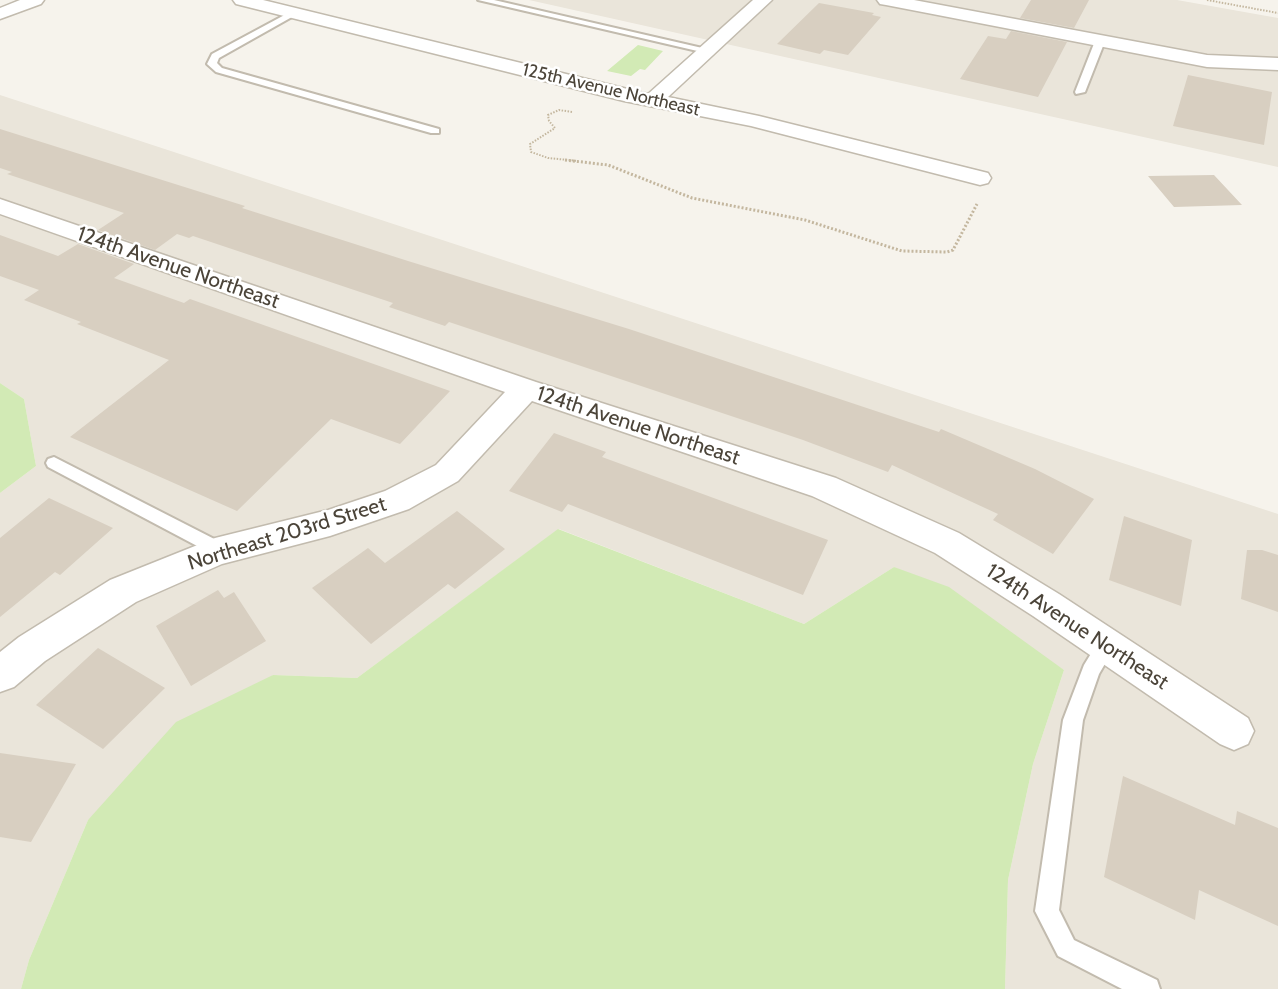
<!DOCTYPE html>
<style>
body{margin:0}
canvas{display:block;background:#f6f3ec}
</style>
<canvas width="1278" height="989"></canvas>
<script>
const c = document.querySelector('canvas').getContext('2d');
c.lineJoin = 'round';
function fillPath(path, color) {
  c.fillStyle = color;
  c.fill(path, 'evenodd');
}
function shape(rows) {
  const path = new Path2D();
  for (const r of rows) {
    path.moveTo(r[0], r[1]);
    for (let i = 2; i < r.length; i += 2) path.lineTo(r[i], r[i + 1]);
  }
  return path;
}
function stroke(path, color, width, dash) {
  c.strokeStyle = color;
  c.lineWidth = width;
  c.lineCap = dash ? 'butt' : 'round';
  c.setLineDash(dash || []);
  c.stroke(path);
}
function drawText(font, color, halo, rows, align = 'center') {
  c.font = font + ' Cabin,sans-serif';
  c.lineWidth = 5;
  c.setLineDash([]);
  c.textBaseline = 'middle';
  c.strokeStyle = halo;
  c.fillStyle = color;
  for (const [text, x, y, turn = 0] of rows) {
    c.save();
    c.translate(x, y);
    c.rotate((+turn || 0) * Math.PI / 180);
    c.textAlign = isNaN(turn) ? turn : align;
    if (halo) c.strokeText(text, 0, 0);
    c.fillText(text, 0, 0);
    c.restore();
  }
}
fillPath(shape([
 [529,0,1177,0,1278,18,1278,167],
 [0,95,1278,514,1278,989,1005,989,1008,880,1033,764,1064,670,894,567,804,624,559,529,357,678,273,675,88,820,29,960,21,989,0,989,0,493,36,466,24,399,0,383]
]), '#eae5da');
fillPath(shape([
 [638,45,663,51,645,70,640,69,631,76,607,71],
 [0,383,24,399,36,466,0,493],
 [558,529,804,624,894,567,949,587,1064,670,1033,764,1008,880,1005,989,21,989,29,960,88,820,176,722,273,675,357,678]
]), '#d2eab5');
fillPath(shape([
 [1031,0,1089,0,1074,28,1020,18],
 [819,3,874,13,872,15,881,17,848,55,824,50,820,54,777,44],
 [1011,31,1067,42,1038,97,960,79,988,36,1006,39],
 [1188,75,1272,92,1264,145,1173,126],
 [0,129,245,206,242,208,408,261,629,329,939,432,941,429,1035,469,1094,499,1053,554,993,520,998,514,892,465,888,472,803,440,449,322,445,326,389,307,393,303,193,236,189,238,177,234,155,250,98,230,124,213,7,174,12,172,0,168],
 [1214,175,1242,205,1174,207,1148,176],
 [0,235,58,256,78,244,134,264,114,278,184,303,190,299,450,391,400,444,331,419,237,511,70,437,169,360,77,324,81,322,24,300,39,290,0,276],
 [554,433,606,452,602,457,828,540,803,595,568,504,562,512,509,491],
 [49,498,113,528,60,575,55,572,0,617,0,538],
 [457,511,505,549,455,589,448,584,371,644,312,588,368,548,385,563],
 [1124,516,1192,540,1181,606,1109,580],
 [1247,550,1262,550,1278,555,1278,612,1241,599],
 [218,590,224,598,234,592,266,641,191,686,156,626],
 [98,648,165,688,103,749,36,705],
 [0,753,76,764,31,842,0,837],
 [1123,776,1235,825,1237,811,1278,828,1278,926,1199,890,1195,920,1104,877]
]), '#d8cfc1');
const lane = shape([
 [478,0,494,0,711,50,706,53,478,0],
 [292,11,299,13,219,58,217,63,222,68,439,129,439,133,431,133,216,72,207,64,212,54,292,11],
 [1100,38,1105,41,1085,92,1076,94,1075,92,1095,41,1100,38],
 [54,457,228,546,231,551,228,556,222,558,216,556,48,467,46,463,48,459,54,457],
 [1107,637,1114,639,1116,645,1099,674,1083,720,1059,910,1074,940,1157,980,1160,989,1122,989,1058,956,1035,911,1063,720,1084,665,1100,639,1107,637]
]);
const street = shape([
 [20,0,44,0,41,4,0,19,0,8,20,0],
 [233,0,263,0,648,94,753,0,772,0,668,97,759,116,988,173,991,178,988,183,980,185,751,126,624,101,236,4,233,0],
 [877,0,914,0,1207,55,1278,58,1278,70,1207,67,886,5,880,4,877,0],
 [0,199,536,382,836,478,959,533,1059,594,1248,718,1254,731,1248,744,1234,750,1220,744,1033,616,935,553,812,496,532,401,458,481,409,509,330,536,222,564,136,602,45,661,14,687,0,692,0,652,19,637,110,580,215,538,328,510,385,491,436,465,505,392,0,214,0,199]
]);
stroke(lane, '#c2bbae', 4);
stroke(street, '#c2bbae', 3);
stroke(shape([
 [1207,0,1278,13],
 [572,112,559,110,548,115,549,121,555,128,530,144,531,152,548,158,578,161]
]), '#c4b79f', 2, [1.5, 1.5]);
stroke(shape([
 [565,160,608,165,692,198,805,220,902,251,947,252,953,250,977,204]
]), '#c4b79f', 3, [2, 2]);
fillPath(lane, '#fff');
fillPath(street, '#fff');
drawText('18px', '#4b4439', '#fff', [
 ["125th Avenue Northeast",611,90,13]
]);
drawText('21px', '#4b4439', '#fff', [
 ["124th Avenue Northeast",178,268,19],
 ["124th Avenue Northeast",638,426,18],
 ["Northeast 203rd Street",287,534,-17],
 ["124th Avenue Northeast",1077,627,33]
]);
</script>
